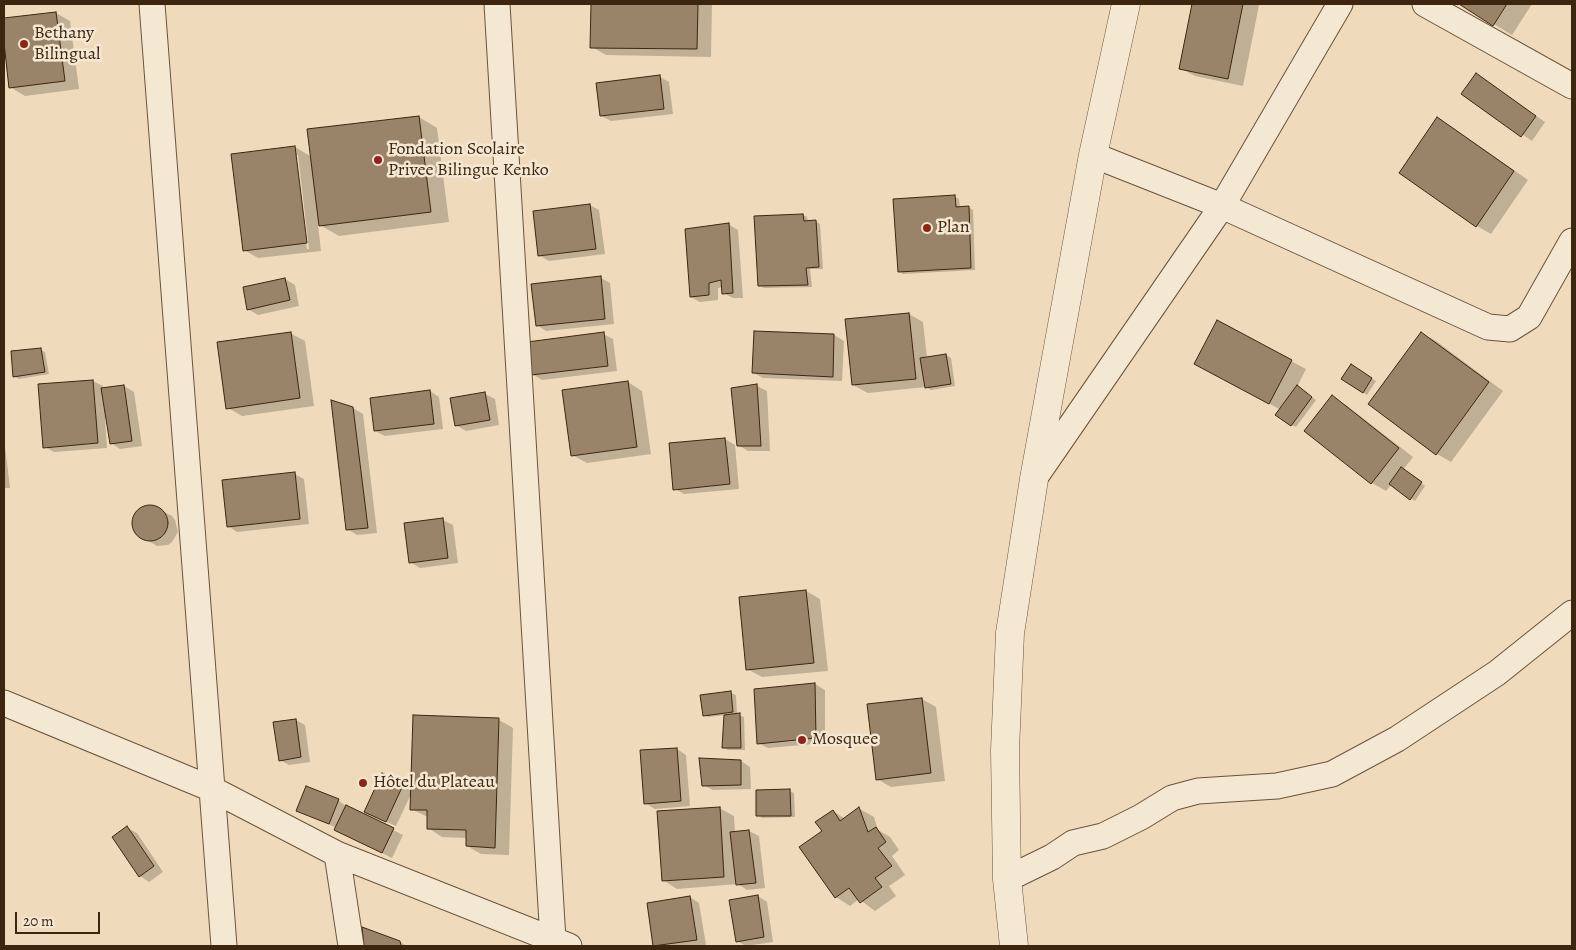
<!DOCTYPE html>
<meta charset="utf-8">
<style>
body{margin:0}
#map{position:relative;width:1576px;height:950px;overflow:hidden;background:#efdbbb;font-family:Alegreya,serif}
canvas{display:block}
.frame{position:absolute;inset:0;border:5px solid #3c2610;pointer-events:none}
.scale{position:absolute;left:15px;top:912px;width:85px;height:22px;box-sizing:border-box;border:2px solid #3c2610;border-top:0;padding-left:6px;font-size:15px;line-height:18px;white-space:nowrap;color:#3c2610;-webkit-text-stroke:4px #f5e8d3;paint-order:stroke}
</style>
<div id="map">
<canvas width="1576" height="950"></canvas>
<div class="frame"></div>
<div class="scale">20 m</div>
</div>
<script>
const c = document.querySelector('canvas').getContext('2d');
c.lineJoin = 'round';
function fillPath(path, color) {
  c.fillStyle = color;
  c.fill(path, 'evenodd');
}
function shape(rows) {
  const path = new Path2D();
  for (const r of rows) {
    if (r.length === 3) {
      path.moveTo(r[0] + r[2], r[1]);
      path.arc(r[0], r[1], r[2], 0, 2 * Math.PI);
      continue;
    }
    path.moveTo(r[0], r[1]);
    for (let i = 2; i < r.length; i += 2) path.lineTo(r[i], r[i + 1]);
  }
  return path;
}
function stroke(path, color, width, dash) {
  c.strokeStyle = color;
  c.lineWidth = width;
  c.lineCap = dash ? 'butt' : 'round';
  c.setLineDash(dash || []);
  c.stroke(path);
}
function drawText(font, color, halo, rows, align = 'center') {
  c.font = font + ' Alegreya,serif';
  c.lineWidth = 5;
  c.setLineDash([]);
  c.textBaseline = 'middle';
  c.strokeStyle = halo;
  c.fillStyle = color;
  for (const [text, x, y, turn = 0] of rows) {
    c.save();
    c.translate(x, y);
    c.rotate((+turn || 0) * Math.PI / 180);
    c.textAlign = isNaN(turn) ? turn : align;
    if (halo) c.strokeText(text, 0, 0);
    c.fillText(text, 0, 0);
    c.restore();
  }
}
fillPath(shape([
 [592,4,712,4,711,57,606,55,592,47],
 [1193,4,1256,4,1259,5,1243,86,1195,76,1180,68],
 [1461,4,1532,4,1512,35],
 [56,13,70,21,79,89,25,96,10,87,4,33,4,20],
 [1476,74,1545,122,1532,141,1463,93],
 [660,77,669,82,673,114,611,121,601,116],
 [419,117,437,128,449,222,339,236,318,224,321,251,258,258,244,250,295,147,312,157],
 [295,155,298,155,309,249,307,249],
 [1438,119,1452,127,1528,180,1491,234,1477,226],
 [955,197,959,199,960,208,968,207,973,210,975,270,903,274,899,271],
 [590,205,599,210,605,254,549,261,540,256],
 [803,215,807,217,808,222,815,221,820,224,823,269,810,269,812,287,764,288,759,285],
 [728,224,738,230,743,298,733,298,723,293,723,287,718,288,718,300,700,302,691,297],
 [601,278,610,283,614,324,546,331,537,325],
 [285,279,295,285,299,306,258,315,248,309],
 [909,314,923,322,927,358,946,355,951,358,955,386,931,390,926,387,868,393,853,385],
 [1218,322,1306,369,1297,387,1316,400,1296,427,1292,425,1281,410,1210,372],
 [290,333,305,341,314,406,242,416,228,408],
 [755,333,834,335,844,341,842,381,763,378,754,373],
 [1421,333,1436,341,1503,391,1451,462,1437,454],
 [603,334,613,339,617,371,542,380,532,374],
 [41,350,45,352,49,374,19,379,14,376],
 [1351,366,1376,381,1367,395,1343,379],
 [93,381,103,386,103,389,124,386,134,392,142,446,120,449,111,443,107,419,105,419,107,448,54,452,45,447],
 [628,382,642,391,651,454,587,463,572,455],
 [757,386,767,391,770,451,748,451,738,445,732,389],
 [430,391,439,397,443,429,385,436,375,431],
 [485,394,495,399,499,425,466,431,456,425],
 [1332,397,1346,405,1413,457,1403,470,1425,486,1415,501,1391,485,1386,491,1372,483],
 [353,408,363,414,377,533,357,535,347,529],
 [4,438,10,488,4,488],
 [725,439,735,445,739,489,684,494,675,489],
 [294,474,304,479,309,524,237,532,228,526],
 [151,505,172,516,175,520,178,532,172,542,168,545,157,546,137,534,133,524,135,513,139,509],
 [443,520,453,525,458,563,420,568,410,562,405,524],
 [806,591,820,599,828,671,762,677,747,669],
 [815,684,825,690,825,743,768,748,758,743,756,690],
 [731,693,736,695,737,715,744,717,745,750,728,750,723,747,726,715,708,717,704,715],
 [922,699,936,707,945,781,891,787,877,779],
 [296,720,305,725,310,762,289,765,280,760],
 [499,720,513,728,509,855,481,854,467,846,467,838,442,837,428,828,428,817,411,809,412,792,396,826,375,817,403,784,412,789],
 [677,749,686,755,690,806,655,809,645,803],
 [741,761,750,767,751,789,713,790,703,785],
 [789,791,794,793,795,817,762,818,757,815],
 [338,800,347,807,403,835,392,858,345,835,337,828,298,811],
 [719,808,734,816,735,833,749,831,759,836,765,888,747,890,738,884,677,889,663,880],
 [860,809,874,817,878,830,890,837,899,850,892,856,905,875,889,886,896,896,875,911,859,899,850,906,836,897,823,831,833,811,845,819],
 [127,828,137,833,163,872,149,882,140,876],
 [758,896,767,902,773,942,746,946,737,941],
 [690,897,699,903,706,945,655,946,649,904],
 [363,929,400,942,407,946,365,946]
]), '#0003');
const building = shape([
 [591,4,698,4,697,49,590,48,591,4],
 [1192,4,1243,4,1228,79,1179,69,1192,4],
 [1459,4,1507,4,1493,26,1459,4],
 [56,12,65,81,9,88,4,43,4,18,56,12],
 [1476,73,1536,116,1521,137,1461,94,1476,73],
 [660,75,664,109,600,116,596,83,660,75],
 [419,116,431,212,319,226,307,129,419,116],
 [1437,117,1514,171,1476,227,1399,173,1437,117],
 [295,146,307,243,243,251,231,154,295,146],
 [955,195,956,207,969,206,971,268,898,272,893,199,955,195],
 [590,204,596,249,538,256,533,211,590,204],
 [803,214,804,221,816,220,819,267,806,268,808,285,758,286,754,216,803,214],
 [729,223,733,293,722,294,721,280,709,283,709,295,690,297,685,229,729,223],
 [601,276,605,319,536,326,531,284,601,276],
 [285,278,290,300,247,310,243,287,285,278],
 [909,313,916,379,852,385,845,319,909,313],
 [1217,320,1292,360,1269,404,1194,364,1217,320],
 [754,331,834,334,833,377,752,373,754,331],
 [291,332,300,398,226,409,217,342,291,332],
 [604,332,608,366,531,375,527,342,604,332],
 [1421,332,1489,382,1436,455,1368,404,1421,332],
 [41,348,45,372,13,377,11,351,41,348],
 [946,354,951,384,925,388,920,358,946,354],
 [1351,364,1372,378,1363,393,1341,379,1351,364],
 [93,380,98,443,43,448,38,384,93,380],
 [628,381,637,447,571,456,562,390,628,381],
 [757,384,761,446,737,446,731,388,757,384],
 [124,385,132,441,110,444,101,388,124,385],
 [1297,385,1312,397,1291,426,1275,415,1297,385],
 [430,390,434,424,374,431,370,398,430,390],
 [485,392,490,420,455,426,450,398,485,392],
 [1332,395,1399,448,1371,484,1304,431,1332,395],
 [331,400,353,407,368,528,346,530,331,400],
 [725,438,730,484,673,490,669,443,725,438],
 [1401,467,1422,482,1410,500,1389,484,1401,467],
 [295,472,300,519,227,527,222,480,295,472],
 [150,523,18],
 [443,518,448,558,409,563,404,523,443,518],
 [806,590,814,663,746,670,739,597,806,590],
 [815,683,816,738,757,744,754,689,815,683],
 [731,691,733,712,703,716,700,695,731,691],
 [922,698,931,773,876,780,867,704,922,698],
 [740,713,741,748,722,748,724,715,740,713],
 [413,715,499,718,495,848,466,846,466,830,427,829,427,810,410,810,413,715],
 [296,719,301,757,279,761,273,722,296,719],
 [677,748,681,801,644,804,640,750,677,748],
 [699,758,741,760,741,785,702,786,699,758],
 [382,773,404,783,386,822,364,812,382,773],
 [306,786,339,799,329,824,296,811,306,786],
 [790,789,791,816,756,816,756,790,790,789],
 [346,805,394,828,382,853,334,830,346,805],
 [720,807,724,877,662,881,657,811,720,807],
 [859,807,868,832,876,827,886,842,878,848,892,866,875,878,882,887,860,903,849,888,835,898,799,847,822,831,815,822,833,810,840,821,859,807],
 [127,826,154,866,139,877,112,837,127,826],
 [749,830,756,883,736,885,730,832,749,830],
 [758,895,764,937,736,942,729,900,758,895],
 [690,896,697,940,653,946,647,903,690,896],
 [362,927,400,941,401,946,364,946,362,927]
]);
fillPath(building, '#998469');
stroke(building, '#3c2610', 1);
const minor = shape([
 [152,4,224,946],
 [497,4,553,940],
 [1425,4,1572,86],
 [1093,155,1222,206,1488,327,1510,329,1529,317,1572,241],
 [1034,479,1222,206,1340,4],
 [4,703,212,789,337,854,569,946],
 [337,854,351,946],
 [1007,879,1052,857,1073,843,1103,836,1141,817,1172,798,1198,791,1277,786,1332,774,1397,739,1497,673,1572,613]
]);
const tertiary = shape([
 [1014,946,1007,879,1005,750,1010,633,1034,479,1093,155,1126,4]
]);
stroke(minor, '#69533b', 27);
stroke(tertiary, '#69533b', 29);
stroke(minor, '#f5e8d3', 25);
stroke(tertiary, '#f5e8d3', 28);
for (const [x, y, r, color] of [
 [24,44,5,"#8f2418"],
 [378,160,5,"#8f2418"],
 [927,228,5,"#8f2418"],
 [802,740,5,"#8f2418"],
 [363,783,5,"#8f2418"]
]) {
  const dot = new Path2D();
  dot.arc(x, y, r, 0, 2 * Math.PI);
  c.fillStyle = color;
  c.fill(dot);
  stroke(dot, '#f5e8d3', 2);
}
drawText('18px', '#3c2610', '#f5e8d3', [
 ["Bethany",34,34],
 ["Bilingual",34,55],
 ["Fondation Scolaire",388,150],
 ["Privee Bilingue Kenko",388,171],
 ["Plan",937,228],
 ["Mosquee",812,740],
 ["Hôtel du Plateau",373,783]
], 'left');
</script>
